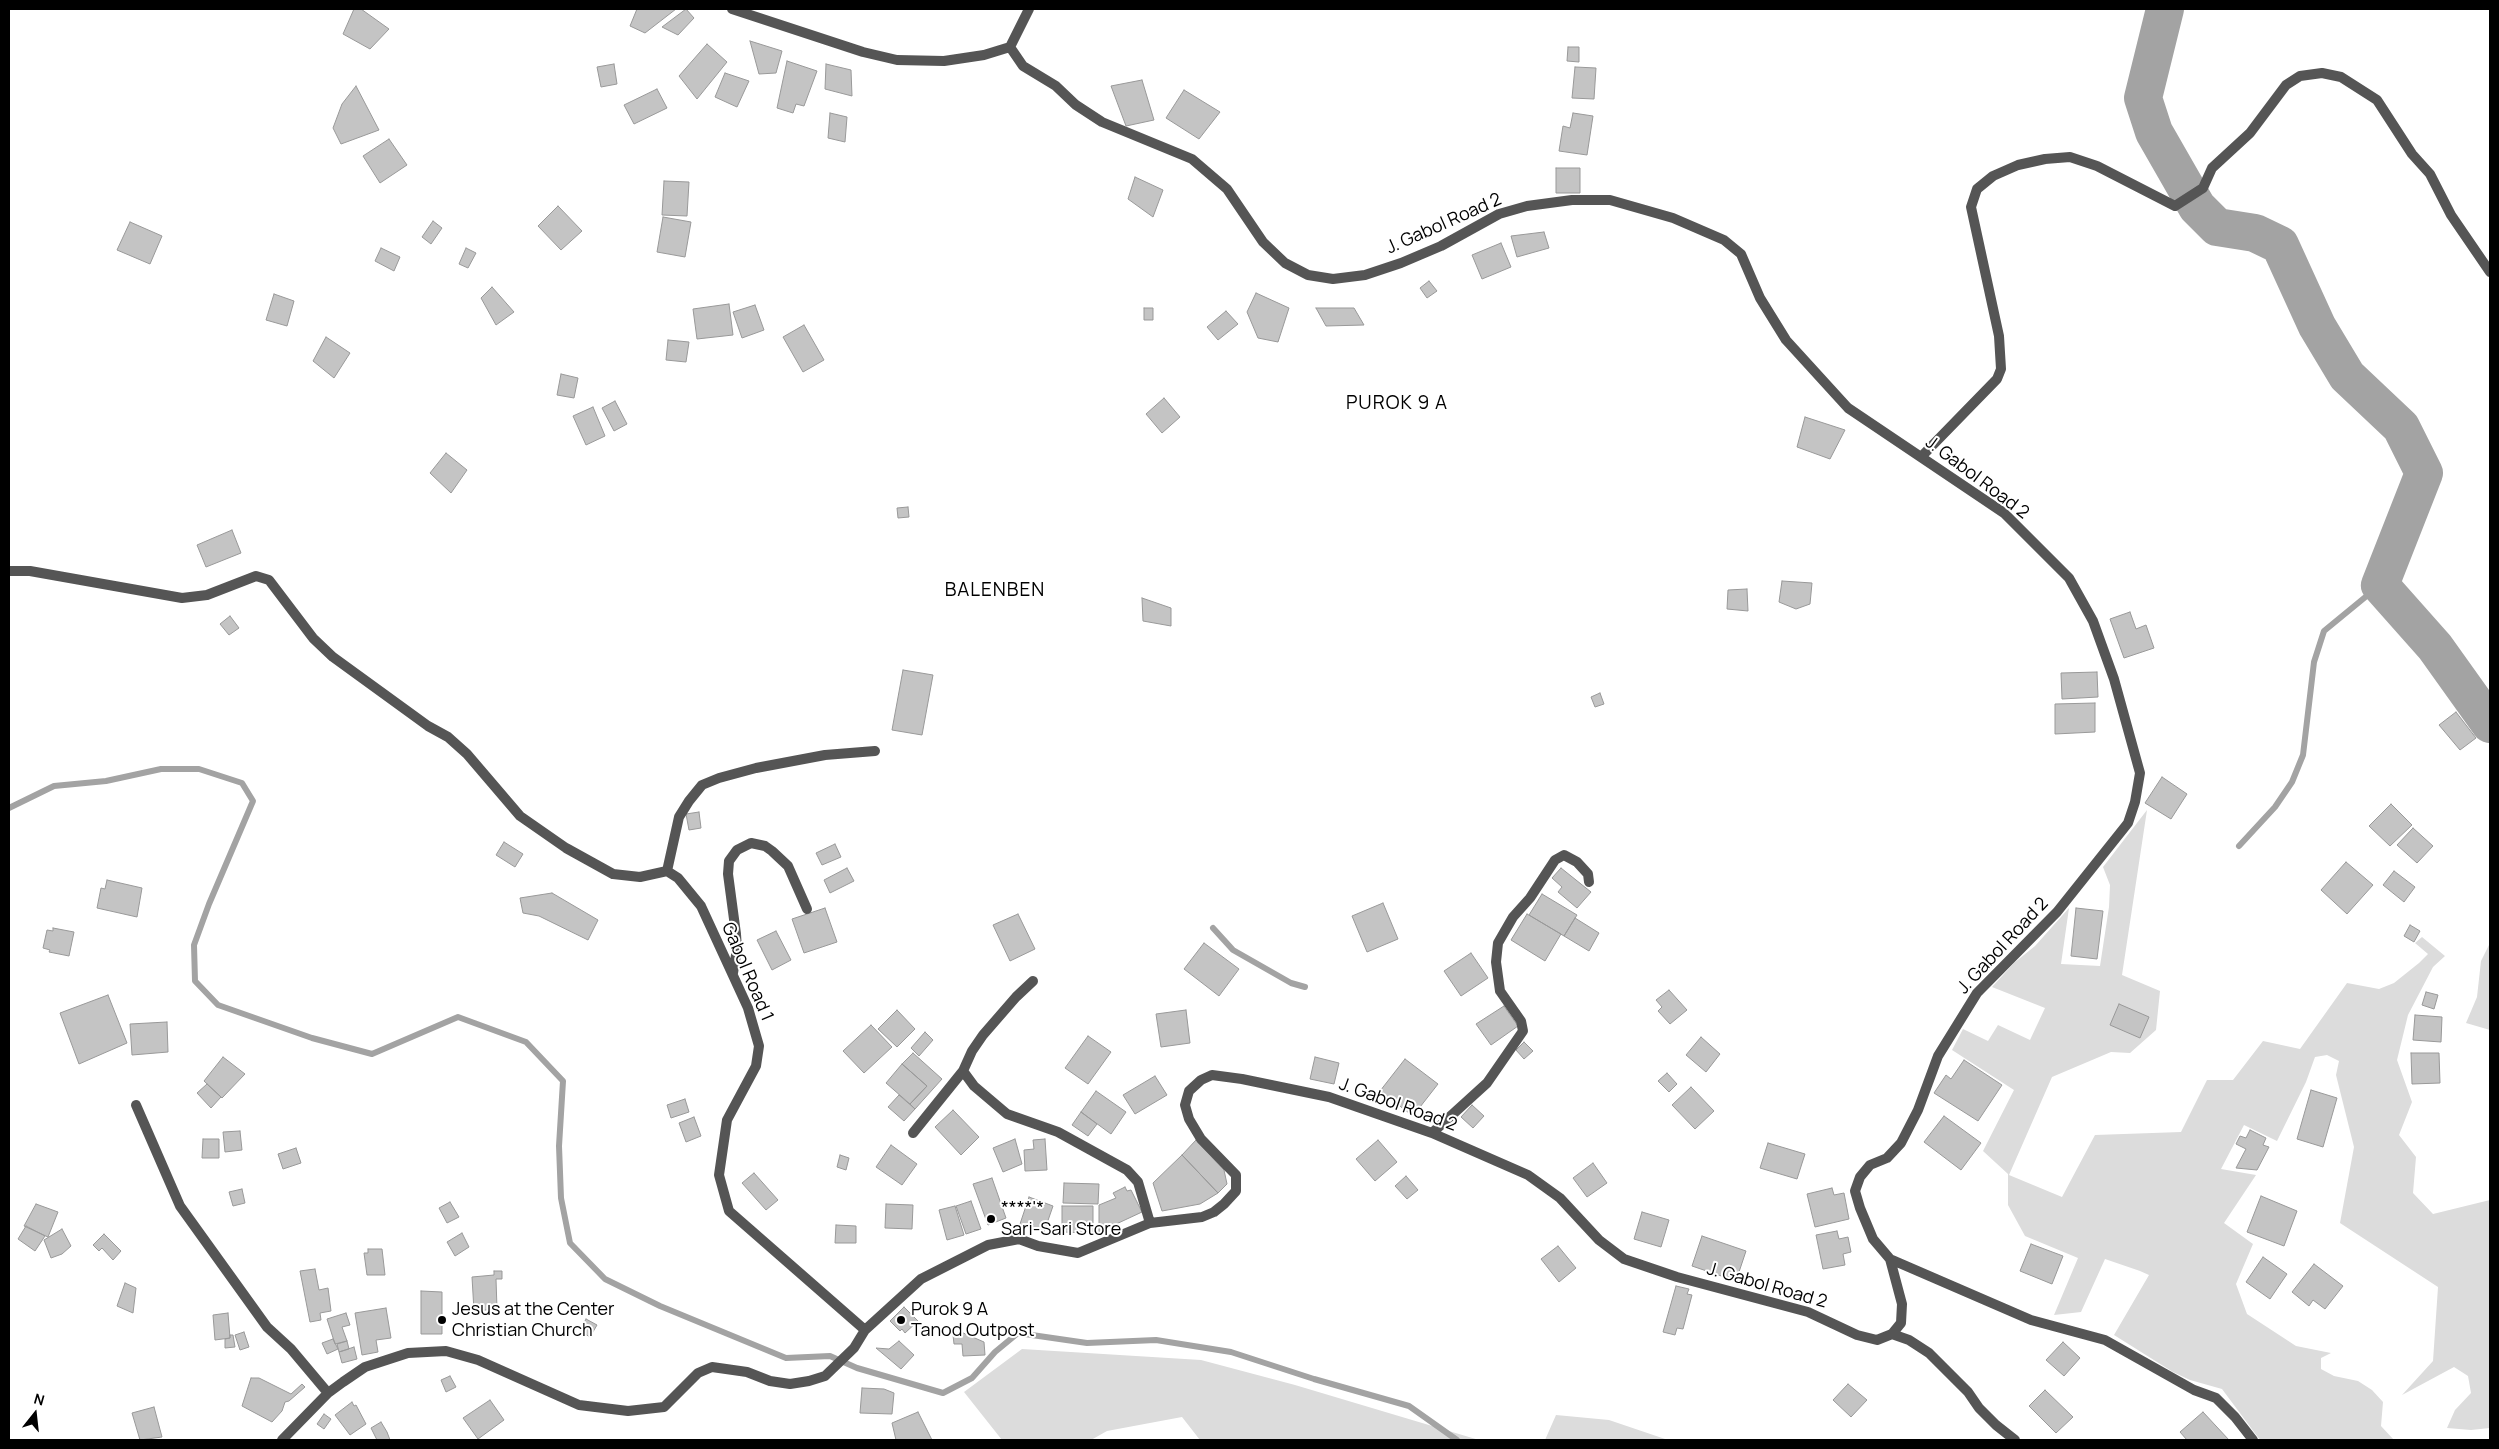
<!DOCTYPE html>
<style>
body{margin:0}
#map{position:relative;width:2499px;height:1449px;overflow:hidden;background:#fff;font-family:Manrope,sans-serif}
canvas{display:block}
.frame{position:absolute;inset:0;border:10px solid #000;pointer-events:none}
.north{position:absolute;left:10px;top:1389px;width:50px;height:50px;-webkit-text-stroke:4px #fff;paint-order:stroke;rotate:16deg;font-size:14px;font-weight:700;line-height:20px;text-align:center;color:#000}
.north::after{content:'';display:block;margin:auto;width:18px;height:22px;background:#000;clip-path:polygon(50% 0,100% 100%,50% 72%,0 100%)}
</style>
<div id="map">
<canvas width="2499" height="1449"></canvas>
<div class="frame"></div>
<div class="north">N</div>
</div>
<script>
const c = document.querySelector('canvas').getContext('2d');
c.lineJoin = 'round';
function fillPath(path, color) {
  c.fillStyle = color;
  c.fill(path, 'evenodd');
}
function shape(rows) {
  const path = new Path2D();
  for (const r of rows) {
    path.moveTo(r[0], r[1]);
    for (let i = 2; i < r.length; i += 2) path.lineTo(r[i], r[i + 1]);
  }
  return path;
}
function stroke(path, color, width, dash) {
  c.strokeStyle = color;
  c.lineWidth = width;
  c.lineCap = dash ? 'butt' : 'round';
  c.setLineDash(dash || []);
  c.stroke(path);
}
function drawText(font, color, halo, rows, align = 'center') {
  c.font = font + ' Manrope,sans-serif';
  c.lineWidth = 4;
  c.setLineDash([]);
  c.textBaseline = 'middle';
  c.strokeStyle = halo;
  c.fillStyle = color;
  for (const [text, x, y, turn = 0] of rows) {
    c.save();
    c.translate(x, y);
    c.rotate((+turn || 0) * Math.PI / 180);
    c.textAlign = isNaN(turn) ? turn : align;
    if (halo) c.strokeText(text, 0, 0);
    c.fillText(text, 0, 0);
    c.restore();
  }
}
fillPath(shape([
 [2147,810,2122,975,2160,991,2156,1030,2130,1053,2111,1052,2052,1077,2009,1175,2062,1197,2095,1135,2181,1132,2207,1080,2233,1080,2263,1041,2300,1049,2347,983,2379,989,2394,983,2419,963,2428,954,2415,943,2422,937,2445,956,2433,967,2408,1015,2397,1060,2412,1102,2399,1135,2416,1157,2413,1193,2433,1214,2490,1200,2490,1428,2471,1430,2447,1428,2455,1410,2471,1393,2468,1376,2454,1367,2402,1395,2433,1361,2438,1287,2340,1223,2354,1147,2336,1075,2339,1061,2327,1055,2315,1057,2306,1082,2277,1141,2244,1125,2221,1169,2256,1175,2224,1223,2253,1244,2236,1284,2247,1314,2296,1346,2331,1353,2321,1358,2321,1369,2334,1376,2358,1381,2372,1390,2383,1402,2381,1426,2394,1440,2260,1440,2222,1389,2190,1380,2173,1372,2114,1335,2149,1275,2140,1271,2105,1259,2081,1312,2054,1315,2078,1258,2025,1236,2008,1205,2008,1174,1983,1151,2014,1090,1952,1050,1963,1029,1988,1041,1998,1025,2030,1040,2045,1008,1992,987,2014,963,2035,946,2069,908,2061,964,2100,966,2109,907,2110,885,2103,867],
 [2490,943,2490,1030,2466,1023,2477,997,2481,961],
 [1022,1349,1201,1360,1295,1385,1479,1440,1200,1440,1182,1417,1107,1431,1091,1440,1002,1440,964,1392],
 [1556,1415,1609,1420,1668,1440,1545,1440]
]), '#dcdcdc');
stroke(shape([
 [9,808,54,786,106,781,161,769,199,769,242,783,253,801,209,904,194,945,195,981,218,1005,312,1038,372,1054,458,1017,526,1042,563,1081,559,1146,561,1198,570,1243,605,1279,660,1306,786,1358,830,1356,857,1368,943,1393,972,1378,995,1352,1018,1333,1087,1343,1156,1340,1231,1352,1314,1379,1409,1406,1457,1440],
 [2239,846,2275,807,2292,782,2303,755,2314,662,2324,631,2380,585],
 [1213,928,1233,950,1291,983,1305,987]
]), '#a3a3a3', 6);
stroke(shape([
 [2165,9,2143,98,2154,132,2197,207,2217,227,2255,233,2280,245,2317,326,2347,376,2401,427,2424,473,2380,585,2435,647,2490,724]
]), '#a3a3a3', 38);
const building = shape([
 [354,9,361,9,389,29,370,49,343,34,354,9],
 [637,9,676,9,645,33,630,26,637,9],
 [686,9,694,18,678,35,662,27,686,9],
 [750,41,782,51,776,73,759,74,750,41],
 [707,44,727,62,697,99,679,76,707,44],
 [1568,47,1579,47,1579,62,1567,61,1568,47],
 [787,61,817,71,804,106,796,104,793,113,777,108,787,61],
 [614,64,617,84,601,87,597,67,614,64],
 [826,64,851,70,852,96,825,89,826,64],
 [1575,67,1596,68,1594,99,1572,98,1575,67],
 [725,73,749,81,737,107,715,97,725,73],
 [1142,80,1154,120,1126,126,1111,86,1142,80],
 [356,86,379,130,341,144,333,128,342,104,356,86],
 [657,89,667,108,634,124,624,105,657,89],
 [1184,90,1220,112,1199,139,1166,118,1184,90],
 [830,113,847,117,845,142,828,138,830,113],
 [1573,113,1593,116,1587,155,1559,151,1563,126,1570,128,1573,113],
 [389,139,407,165,380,183,363,156,389,139],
 [1556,168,1580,168,1580,193,1556,193,1556,168],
 [1135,177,1163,190,1153,217,1128,199,1135,177],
 [664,181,689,182,687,216,662,215,664,181],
 [558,206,582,231,561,250,538,226,558,206],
 [663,217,691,222,685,257,657,252,663,217],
 [433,221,442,228,431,244,422,237,433,221],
 [130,222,162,236,150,264,117,250,130,222],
 [1544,232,1549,248,1517,257,1511,236,1544,232],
 [1501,243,1511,267,1482,279,1472,255,1501,243],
 [381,248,400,257,394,271,375,261,381,248],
 [466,248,476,253,468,268,459,264,466,248],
 [1429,281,1437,291,1427,298,1420,288,1429,281],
 [492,287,514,312,496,325,481,298,492,287],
 [1256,293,1289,308,1278,342,1258,338,1247,312,1256,293],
 [274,294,294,301,287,326,266,320,274,294],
 [729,304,733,335,697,339,693,309,729,304],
 [755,305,764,330,742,338,733,312,755,305],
 [1144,308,1153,308,1153,320,1144,320,1144,308],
 [1316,308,1354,308,1364,325,1326,326,1316,308],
 [1226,311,1238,324,1218,340,1207,327,1226,311],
 [804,325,824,360,803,372,783,337,804,325],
 [326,337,350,353,334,378,313,361,326,337],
 [668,340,689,342,686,362,666,360,668,340],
 [561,374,578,378,574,398,557,395,561,374],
 [1164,398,1180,417,1162,433,1146,414,1164,398],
 [615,401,627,424,614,431,602,408,615,401],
 [593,407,605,436,586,445,573,416,593,407],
 [1805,417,1845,430,1830,459,1797,447,1805,417],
 [446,453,467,470,451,493,430,473,446,453],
 [908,507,909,517,898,518,897,508,908,507],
 [232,530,241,553,206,567,197,545,232,530],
 [1782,581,1812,583,1810,604,1796,609,1779,602,1782,581],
 [1747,589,1748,611,1727,609,1728,590,1747,589],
 [1142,598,1171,608,1171,626,1143,621,1142,598],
 [2130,612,2136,629,2146,625,2154,648,2124,658,2110,619,2130,612],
 [230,616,239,628,229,635,220,624,230,616],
 [903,670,933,675,922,735,892,730,903,670],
 [2097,672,2098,697,2062,699,2061,673,2097,672],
 [1600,693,1604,704,1595,707,1591,697,1600,693],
 [2095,703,2095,732,2055,734,2055,704,2095,703],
 [2456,712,2476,738,2460,750,2439,725,2456,712],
 [2162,777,2187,794,2171,819,2145,803,2162,777],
 [2391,804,2412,825,2390,846,2369,826,2391,804],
 [699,812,701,828,689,830,686,814,699,812],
 [2413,828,2433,846,2417,863,2397,845,2413,828],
 [504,842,523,854,515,867,496,855,504,842],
 [835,844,841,857,822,865,816,853,835,844],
 [2346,862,2373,885,2347,914,2321,890,2346,862],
 [847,868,854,881,830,893,824,880,847,868],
 [1561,868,1591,892,1577,908,1558,892,1562,887,1552,878,1561,868],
 [2394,871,2415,887,2404,902,2383,885,2394,871],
 [107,880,142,888,137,917,97,908,101,888,105,889,107,880],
 [552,893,598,920,588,940,539,916,523,913,520,898,552,893],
 [1542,894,1577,915,1564,936,1529,915,1542,894],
 [1383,903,1398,939,1367,952,1352,916,1383,903],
 [825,908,837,942,804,953,792,919,825,908],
 [2076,908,2103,911,2097,959,2071,956,2076,908],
 [1018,914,1035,949,1010,961,993,925,1018,914],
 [1527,914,1561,934,1545,961,1511,940,1527,914],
 [1575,918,1599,933,1589,951,1564,936,1575,918],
 [2410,925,2420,931,2414,942,2404,936,2410,925],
 [53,928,74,932,69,956,49,952,50,950,43,948,47,930,53,931,53,928],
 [776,931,791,960,772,970,757,940,776,931],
 [1204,943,1239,969,1219,996,1184,969,1204,943],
 [1471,953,1488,978,1461,996,1444,971,1471,953],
 [1669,990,1687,1010,1670,1024,1658,1011,1662,1007,1656,1000,1669,990],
 [2426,992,2438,995,2434,1009,2422,1005,2426,992],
 [108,995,127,1043,79,1064,60,1013,108,995],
 [2119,1004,2149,1017,2140,1038,2110,1025,2119,1004],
 [1504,1006,1518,1026,1491,1045,1476,1024,1504,1006],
 [897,1010,915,1029,897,1047,878,1029,897,1010],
 [1186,1010,1190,1043,1161,1047,1156,1014,1186,1010],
 [2415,1015,2442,1017,2441,1042,2413,1040,2415,1015],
 [167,1022,168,1052,132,1055,130,1024,167,1022],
 [871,1025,892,1047,864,1073,843,1051,871,1025],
 [925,1032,933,1040,919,1056,911,1048,925,1032],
 [1088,1036,1111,1052,1088,1084,1065,1068,1088,1036],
 [1701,1037,1720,1054,1706,1072,1686,1055,1701,1037],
 [1524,1042,1533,1051,1524,1059,1516,1050,1524,1042],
 [913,1053,942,1079,915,1109,910,1104,927,1086,902,1064,913,1053],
 [2411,1053,2439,1053,2440,1083,2412,1084,2411,1053],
 [223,1057,245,1074,222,1098,204,1081,223,1057],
 [1315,1057,1339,1063,1334,1084,1310,1079,1315,1057],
 [1405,1059,1438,1084,1413,1116,1380,1091,1405,1059],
 [1964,1060,2002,1085,1978,1121,1934,1093,1946,1075,1951,1079,1964,1060],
 [902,1064,927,1086,910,1104,886,1083,902,1064],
 [1667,1073,1677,1084,1669,1092,1658,1081,1667,1073],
 [1155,1076,1167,1095,1135,1114,1123,1095,1155,1076],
 [207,1084,221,1097,211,1108,197,1093,207,1084],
 [1691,1087,1714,1111,1695,1129,1672,1105,1691,1087],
 [2311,1090,2337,1098,2323,1147,2297,1139,2311,1090],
 [1096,1091,1126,1112,1111,1134,1081,1112,1096,1091],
 [899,1095,915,1109,904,1121,888,1107,899,1095],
 [685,1099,689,1112,671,1118,667,1105,685,1099],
 [1472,1105,1484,1116,1473,1128,1461,1117,1472,1105],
 [953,1110,979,1137,961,1155,935,1127,953,1110],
 [1081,1112,1097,1124,1088,1136,1072,1125,1081,1112],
 [1944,1116,1981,1143,1961,1170,1924,1142,1944,1116],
 [694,1117,701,1136,686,1142,679,1123,694,1117],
 [2250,1130,2266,1138,2263,1145,2269,1147,2257,1170,2236,1168,2246,1149,2236,1144,2240,1136,2246,1138,2250,1130],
 [240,1131,242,1150,225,1152,223,1132,240,1131],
 [203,1139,219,1139,219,1158,202,1158,203,1139],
 [1015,1139,1022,1164,1003,1172,993,1148,1015,1139],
 [1045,1139,1047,1170,1025,1171,1024,1150,1034,1149,1033,1140,1045,1139],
 [1196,1140,1224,1170,1227,1184,1218,1193,1182,1155,1196,1140],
 [1378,1140,1397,1162,1375,1181,1356,1159,1378,1140],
 [1768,1143,1805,1154,1797,1179,1760,1168,1768,1143],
 [891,1145,917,1164,902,1185,876,1167,891,1145],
 [296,1148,301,1163,283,1169,278,1154,296,1148],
 [840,1155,849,1158,846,1170,837,1167,840,1155],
 [1182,1155,1218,1193,1200,1204,1162,1211,1153,1183,1182,1155],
 [1593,1163,1607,1183,1587,1197,1573,1178,1593,1163],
 [754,1173,778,1200,766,1210,742,1183,754,1173],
 [1406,1176,1418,1190,1407,1199,1395,1186,1406,1176],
 [992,1178,1006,1218,988,1225,973,1184,992,1178],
 [1064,1183,1099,1184,1098,1204,1063,1203,1064,1183],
 [1125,1187,1127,1191,1131,1190,1142,1212,1099,1232,1099,1205,1116,1198,1113,1193,1125,1187],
 [1832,1188,1834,1195,1844,1193,1849,1219,1815,1227,1807,1194,1832,1188],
 [242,1189,245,1203,233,1206,229,1192,242,1189],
 [2261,1196,2297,1211,2284,1246,2247,1232,2261,1196],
 [1029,1197,1053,1206,1044,1232,1020,1224,1029,1197],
 [971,1201,981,1229,966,1234,956,1206,971,1201],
 [450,1202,459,1217,447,1223,439,1208,450,1202],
 [36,1204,58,1212,48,1237,24,1226,36,1204],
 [886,1204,913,1205,912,1229,885,1228,886,1204],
 [955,1206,964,1235,947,1240,939,1210,955,1206],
 [1062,1206,1093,1206,1093,1233,1062,1232,1062,1206],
 [1642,1212,1669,1220,1661,1247,1634,1239,1642,1212],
 [836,1225,856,1226,856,1243,835,1243,836,1225],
 [26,1226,45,1236,35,1251,18,1239,26,1226],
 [62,1229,71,1246,62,1254,51,1258,44,1240,62,1229],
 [1837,1231,1839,1239,1848,1237,1851,1252,1843,1254,1845,1265,1823,1269,1816,1235,1837,1231],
 [462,1233,469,1247,455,1256,447,1242,462,1233],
 [104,1234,121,1251,113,1260,102,1248,99,1251,93,1245,104,1234],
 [1702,1236,1746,1251,1736,1281,1692,1266,1702,1236],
 [2031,1244,2063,1256,2052,1284,2020,1271,2031,1244],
 [1558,1246,1576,1268,1559,1282,1541,1259,1558,1246],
 [368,1249,382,1249,385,1275,367,1275,364,1253,368,1253,368,1249],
 [2263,1257,2287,1274,2270,1299,2246,1282,2263,1257],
 [2314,1264,2343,1286,2325,1309,2313,1300,2309,1306,2292,1292,2314,1264],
 [315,1269,319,1290,328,1288,331,1311,320,1313,321,1320,310,1322,300,1271,315,1269],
 [494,1271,502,1271,502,1279,496,1279,497,1309,474,1311,472,1277,494,1275,494,1271],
 [125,1283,136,1288,133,1313,117,1306,125,1283],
 [1676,1286,1689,1289,1687,1294,1692,1295,1683,1329,1677,1328,1675,1335,1663,1332,1676,1286],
 [421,1291,442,1292,442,1334,421,1334,421,1291],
 [904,1307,918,1321,905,1333,902,1329,900,1331,890,1321,904,1307],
 [386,1308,391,1338,376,1340,378,1352,362,1355,355,1313,386,1308],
 [228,1313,230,1338,215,1340,213,1315,228,1313],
 [346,1313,350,1325,342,1327,347,1341,335,1344,327,1319,346,1313],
 [586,1319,597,1325,590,1337,580,1331,586,1319],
 [244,1332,249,1347,240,1350,235,1335,244,1332],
 [961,1332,984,1342,985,1355,963,1356,962,1344,954,1344,953,1335,961,1335,961,1332],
 [230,1335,233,1335,235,1347,225,1348,225,1339,230,1338,230,1335],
 [333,1339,338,1349,327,1354,322,1343,333,1339],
 [347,1341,349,1349,339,1352,337,1344,347,1341],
 [899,1341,914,1355,901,1369,876,1348,889,1349,899,1341],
 [2063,1342,2080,1358,2064,1376,2046,1360,2063,1342],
 [354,1347,357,1359,342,1363,339,1352,354,1347],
 [450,1376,456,1387,446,1392,441,1380,450,1376],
 [251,1378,259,1378,291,1394,302,1384,305,1387,289,1401,285,1402,282,1411,272,1422,242,1406,251,1378],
 [1848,1384,1867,1400,1851,1417,1833,1400,1848,1384],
 [862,1388,884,1389,894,1393,892,1414,860,1413,862,1388],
 [2045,1390,2073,1417,2056,1433,2029,1406,2045,1390],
 [490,1400,504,1420,478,1439,463,1418,490,1400],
 [352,1402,354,1406,356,1405,366,1424,350,1435,335,1415,352,1402],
 [154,1407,162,1437,140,1440,132,1413,154,1407],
 [918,1412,932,1440,896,1440,892,1423,918,1412],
 [2203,1412,2229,1440,2187,1440,2180,1432,2203,1412],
 [324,1414,331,1419,324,1429,317,1424,324,1414],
 [381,1422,387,1432,390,1440,377,1440,371,1428,381,1422]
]);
fillPath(building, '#c4c4c4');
stroke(building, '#999', 1);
stroke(shape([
 [1922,456,1997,379,2001,369,1999,336,1971,207,1977,189,1993,176,2018,165,2045,159,2070,157,2097,166,2175,206,2203,188,2212,168,2250,133,2286,85,2300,76,2322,73,2341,77,2377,100,2412,154,2430,174,2451,215,2490,272]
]), '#555', 10);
stroke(shape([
 [732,9,863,52,897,60,944,61,984,55,1010,47],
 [1010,47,1029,9],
 [9,571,30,571,182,598,207,595,256,576,269,580,313,638,333,657,428,726,448,737,467,754,520,816,566,848,613,874,640,877,667,871],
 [733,973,737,949,736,934,728,874,729,861,737,850,751,843,765,846,772,851,788,866,807,909],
 [1033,981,1016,997,983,1035,972,1051,963,1071,974,1086,1007,1114,1058,1132,1127,1170,1138,1182,1150,1223],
 [136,1105,180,1206,267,1327,291,1349,328,1393],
 [913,1133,963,1071],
 [1432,1133,1487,1083,1523,1031,1521,1021,1500,991,1496,962,1498,943,1513,917,1530,898,1555,860,1564,855,1577,862,1588,874,1589,882],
 [1890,1259,2031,1320,2105,1340,2194,1390,2216,1398,2235,1417,2253,1440],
 [865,1330,729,1211,719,1175,727,1120,756,1066,759,1046,748,1008,701,906,678,878,667,871,679,817,689,801,702,785,719,778,756,768,825,755,875,751],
 [1892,1334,1909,1340,1929,1353,1968,1392,1979,1408,1996,1425,2015,1440],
 [282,1440,328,1393,343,1382,365,1367,408,1353,446,1351,478,1360,579,1405,628,1411,664,1407,698,1373,712,1367,747,1372,770,1381,790,1384,809,1381,825,1376,854,1348,865,1330,921,1279,988,1245,1019,1239,1038,1246,1078,1253,1150,1223,1202,1217,1214,1212,1224,1204,1236,1191,1236,1175,1201,1139,1189,1119,1185,1105,1189,1091,1201,1080,1212,1075,1242,1079,1329,1097,1432,1133,1528,1175,1560,1198,1599,1240,1624,1259,1677,1277,1808,1312,1857,1335,1877,1340,1892,1334,1901,1323,1902,1304,1890,1259,1873,1239,1860,1208,1855,1191,1860,1177,1870,1165,1887,1158,1901,1143,1918,1110,1938,1056,1977,993,2057,912,2128,823,2135,802,2140,773,2114,679,2093,621,2069,578,2004,513,1848,408,1786,340,1760,298,1741,254,1724,240,1673,218,1610,200,1572,200,1527,206,1499,214,1441,246,1401,263,1365,275,1333,279,1308,275,1285,263,1263,242,1227,189,1192,159,1102,122,1076,105,1056,86,1023,66,1010,47]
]), '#555', 10);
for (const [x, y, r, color] of [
 [991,1219,5,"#000"],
 [442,1320,5,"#000"],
 [901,1320,5,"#000"]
]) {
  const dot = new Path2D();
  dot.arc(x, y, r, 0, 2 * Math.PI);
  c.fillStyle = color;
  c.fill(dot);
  stroke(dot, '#fff', 2);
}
drawText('18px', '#000', '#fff', [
 ["J. Gabol Road 2",1444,224,-24],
 ["J. Gabol Road 2",1977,478,37],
 ["J. Gabol Road 2",2003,946,-47],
 ["Gabol Road 1",747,972,67],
 ["J. Gabol Road 2",1398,1105,20],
 ["J. Gabol Road 2",1767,1286,16]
]);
drawText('18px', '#000', '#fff', [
 ["****'*",1001,1209],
 ["Sari-Sari Store",1001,1230],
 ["Jesus at the Center",452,1310],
 ["Christian Church",452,1331],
 ["Purok 9 A",911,1310],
 ["Tanod Outpost",911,1331]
], 'left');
c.letterSpacing = '1px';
drawText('19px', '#000', '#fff', [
 ["PUROK 9 A",1397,404],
 ["BALENBEN",995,591]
]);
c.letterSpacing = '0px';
</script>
